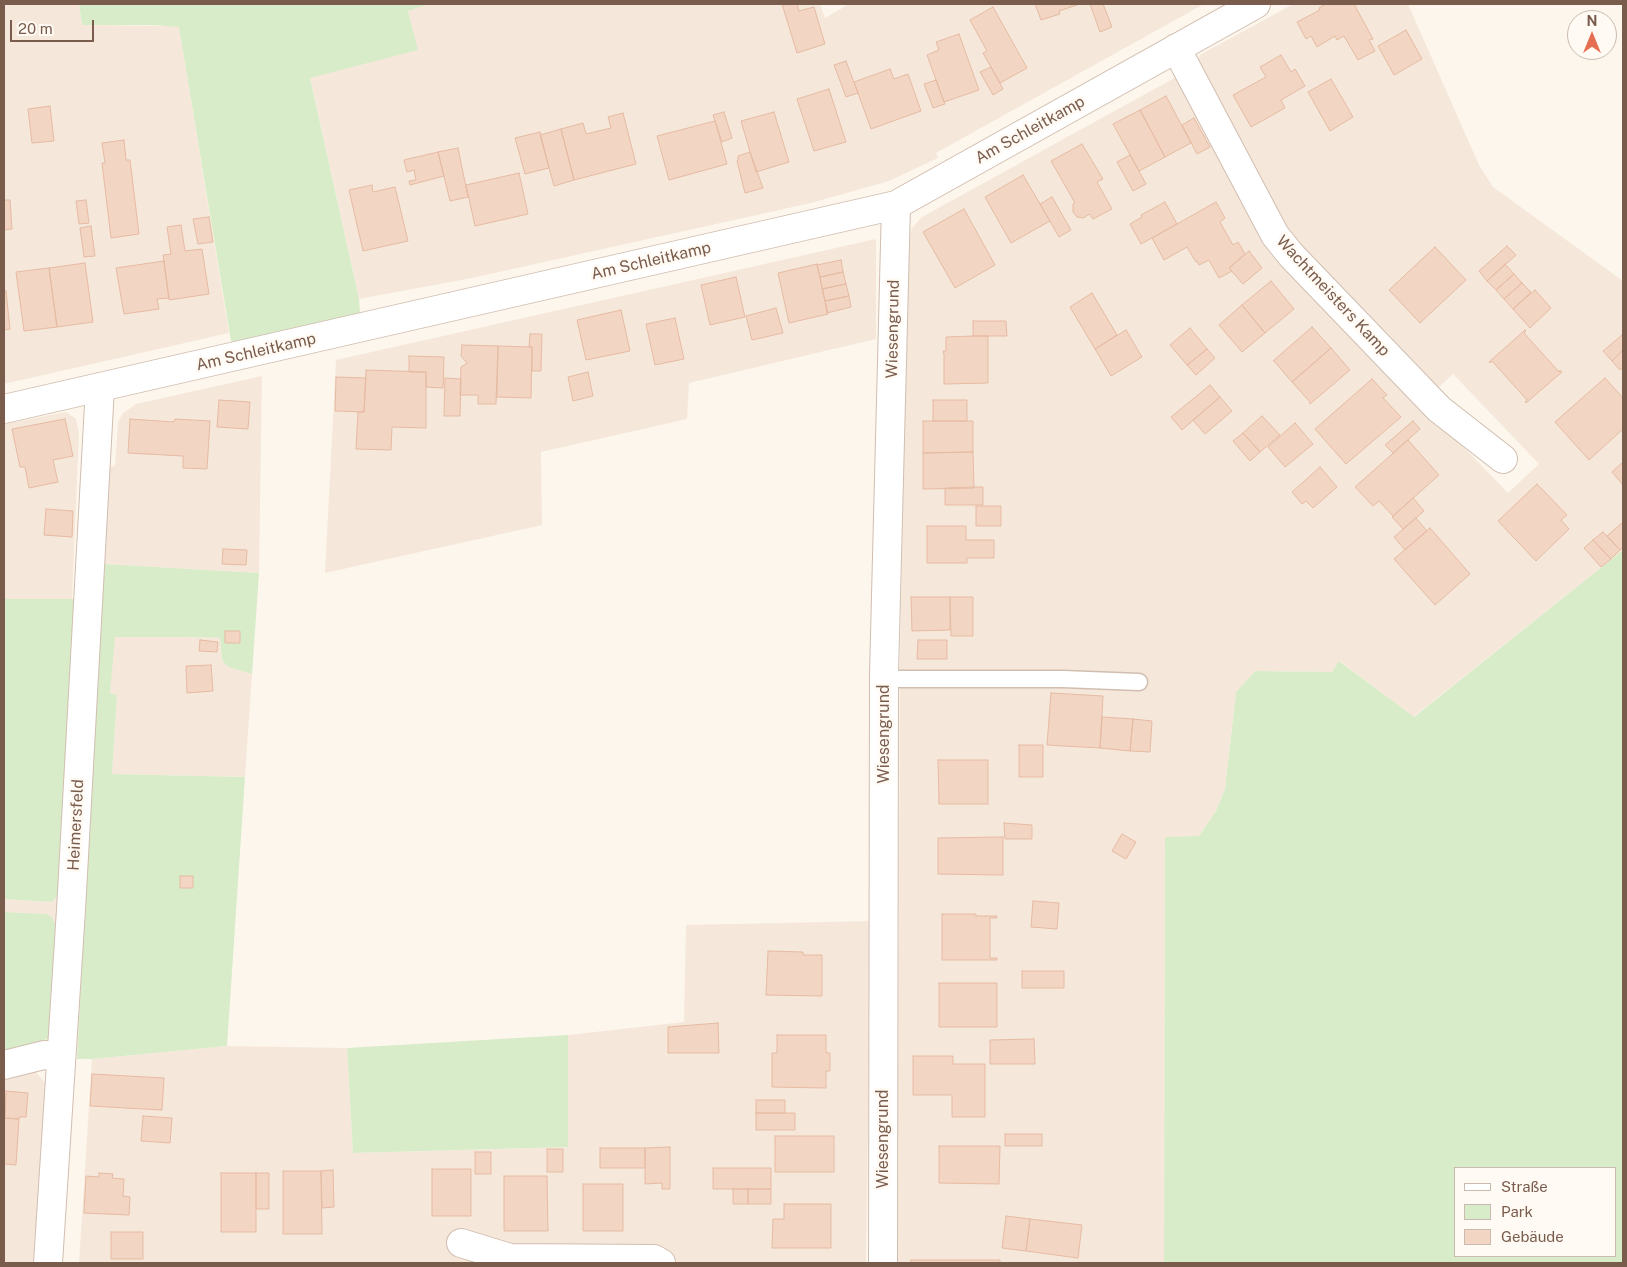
<!DOCTYPE html>
<meta charset="utf-8">
<style>
body{margin:0}
#map{position:relative;width:1627px;height:1267px;overflow:hidden;background:#fdf6ec;font-family:"Public Sans",sans-serif}
canvas{display:block}
.frame{position:absolute;inset:0;border:5px solid #7a5c4d;pointer-events:none}
.legend{position:absolute;left:1454px;top:1167px;width:162px;height:90px;box-sizing:border-box;background:#fffaf3;border:1px solid #cabbb1;margin:0;padding:6px 9px;list-style:none;font-size:15px;color:#7a5c4d}
.legend li{display:flex;align-items:center;gap:10px;height:25px}
.legend b{width:25px;border:1px solid #cabbb1}
.north{position:absolute;left:1567px;top:10px;width:50px;height:50px;box-sizing:border-box;background:#fffaf3;border:1px solid #cabbb1;border-radius:50%;rotate:0deg;font-size:14px;font-weight:700;line-height:20px;text-align:center;color:#7a5c4d}
.north::after{content:'';display:block;margin:auto;width:18px;height:22px;background:#e76f51;clip-path:polygon(50% 0,100% 100%,50% 72%,0 100%)}
.scale{position:absolute;left:10px;top:20px;width:84px;height:22px;box-sizing:border-box;border:2px solid #7a5c4d;border-top:0;padding-left:6px;font-size:15px;line-height:18px;white-space:nowrap;color:#7a5c4d;-webkit-text-stroke:4px #fffaf3;paint-order:stroke}
</style>
<div id="map">
<canvas width="1627" height="1267"></canvas>
<div class="frame"></div>
<ul class="legend">
<li><b style="height:6px;background:#fff"></b>Straße</li>
<li><b style="height:14px;background:#d8ecc9"></b>Park</li>
<li><b style="height:14px;background:#f3d5c3"></b>Gebäude</li>
</ul>
<div class="north">N</div>
<div class="scale">20 m</div>
</div>
<script>
const c = document.querySelector('canvas').getContext('2d');
c.lineJoin = 'round';
function fillPath(path, color) {
  c.fillStyle = color;
  c.fill(path, 'evenodd');
}
function shape(rows) {
  const path = new Path2D();
  for (const r of rows) {
    path.moveTo(r[0], r[1]);
    for (let i = 2; i < r.length; i += 2) path.lineTo(r[i], r[i + 1]);
  }
  return path;
}
function stroke(path, color, width, dash) {
  c.strokeStyle = color;
  c.lineWidth = width;
  c.lineCap = dash ? 'butt' : 'round';
  c.setLineDash(dash || []);
  c.stroke(path);
}
function drawText(font, color, halo, rows, align = 'center') {
  c.font = font + ' "Public Sans",sans-serif';
  c.lineWidth = 5;
  c.setLineDash([]);
  c.textBaseline = 'middle';
  c.strokeStyle = halo;
  c.fillStyle = color;
  for (const [text, x, y, turn = 0] of rows) {
    c.save();
    c.translate(x, y);
    c.rotate((+turn || 0) * Math.PI / 180);
    c.textAlign = isNaN(turn) ? turn : align;
    if (halo) c.strokeText(text, 0, 0);
    c.fillText(text, 0, 0);
    c.restore();
  }
}
fillPath(shape([
 [4,4,79,4,82,25,179,26,229,333,4,384],
 [429,4,820,4,825,18,849,4,1204,4,936,153,938,158,889,181,811,203,472,278,359,299,310,77,417,50,408,10],
 [1293,4,1408,4,1479,165,1493,187,1623,281,1623,550,1413,717,1340,661,1332,672,1255,671,1236,692,1225,789,1216,811,1199,836,1165,838,1164,1263,897,1263,900,661,908,241,912,228,922,217,1178,76,1306,284,1508,493,1539,464,1453,374,1438,388,1435,388,1304,259,1194,67,1200,55],
 [876,239,876,339,689,383,687,419,541,452,542,525,325,573,336,360],
 [262,376,259,573,105,564,109,467,115,466,118,423,122,414,136,404],
 [66,412,76,419,79,433,72,599,4,599,4,424],
 [114,637,190,637,220,638,222,660,228,667,252,674,245,777,112,774,117,695,110,693],
 [58,895,56,927,52,917,46,914,4,912,4,899,50,902,53,901],
 [871,921,866,1263,79,1263,92,1059,227,1046,347,1048,353,1153,568,1147,568,1035,684,1022,686,925],
 [34,1070,48,1086,37,1263,4,1263,4,1074]
]), '#f5e8da');
fillPath(shape([
 [79,4,429,4,408,11,418,50,310,78,359,299,360,313,235,342,231,341,179,27,154,25,82,25],
 [1623,550,1623,1263,1164,1263,1165,837,1199,836,1216,811,1225,789,1236,692,1255,671,1332,672,1339,661,1414,717],
 [1456,1168,1616,1168,1616,1256,1456,1256],
 [105,564,259,573,252,674,228,667,222,660,220,638,190,637,115,637,110,693,117,695,112,774,245,777,227,1046,92,1059,77,1059,97,666],
 [4,599,77,599,58,895,53,901,50,902,4,899],
 [4,912,46,914,52,917,56,927,48,1039,4,1051],
 [568,1035,568,1147,353,1153,347,1048]
]), '#d8ecc9');
const building = shape([
 [782,4,797,4,799,11,814,7,825,44,797,53,782,4],
 [1035,4,1080,4,1059,11,1060,14,1041,20,1035,4],
 [1090,4,1103,4,1112,27,1100,32,1090,4],
 [1326,4,1354,4,1373,39,1369,40,1375,51,1358,60,1344,36,1337,40,1335,36,1317,47,1311,36,1306,39,1297,22,1320,10,1319,8,1326,4],
 [993,7,1027,68,1000,83,983,53,987,51,970,20,993,7],
 [1406,30,1422,59,1394,75,1378,46,1406,30],
 [959,34,979,90,944,102,927,55,939,50,936,42,959,34],
 [1281,55,1291,72,1295,69,1305,86,1281,100,1285,108,1251,127,1233,95,1266,77,1260,67,1281,55],
 [846,61,858,93,846,97,834,65,846,61],
 [991,67,1003,89,993,95,980,72,991,67],
 [890,69,894,79,908,74,921,111,871,129,854,82,890,69],
 [1331,79,1353,117,1330,131,1308,92,1331,79],
 [936,80,945,104,933,108,924,84,936,80],
 [829,89,846,142,814,151,797,99,829,89],
 [1166,96,1191,143,1165,157,1140,110,1166,96],
 [50,106,54,141,32,143,28,109,50,106],
 [1140,110,1165,157,1139,171,1113,124,1140,110],
 [724,112,732,138,722,142,713,115,724,112],
 [774,112,789,162,756,172,741,121,774,112],
 [623,113,636,164,574,180,561,129,583,123,586,134,611,128,608,117,623,113],
 [1194,118,1210,147,1197,154,1182,125,1194,118],
 [715,121,727,164,669,180,657,136,715,121],
 [561,129,574,180,554,186,540,135,561,129],
 [540,132,549,168,525,174,515,138,540,132],
 [124,140,126,160,130,160,139,234,111,238,102,163,105,163,102,143,124,140],
 [1082,144,1103,179,1097,182,1112,209,1093,219,1089,214,1084,218,1077,217,1073,212,1073,204,1075,203,1051,161,1082,144],
 [458,148,468,197,450,201,438,152,458,148],
 [438,152,444,176,410,185,409,181,416,180,414,170,407,172,404,160,438,152],
 [750,152,763,188,745,193,737,161,738,160,738,156,750,152],
 [1130,155,1146,184,1133,191,1117,162,1130,155],
 [519,173,528,214,475,226,466,185,519,173],
 [1023,175,1050,221,1011,243,985,197,1023,175],
 [372,185,373,192,395,187,408,241,363,251,349,190,372,185],
 [1052,197,1071,230,1059,237,1040,204,1052,197],
 [4,200,10,200,12,229,4,230,4,200],
 [86,200,89,223,79,224,76,201,86,200],
 [1165,202,1177,224,1141,244,1130,224,1142,217,1141,215,1165,202],
 [1216,202,1225,218,1220,222,1233,245,1238,242,1245,254,1229,268,1232,271,1219,278,1209,260,1199,265,1197,261,1196,262,1187,247,1164,260,1152,238,1216,202],
 [964,209,995,265,955,288,923,232,964,209],
 [209,217,213,242,198,244,193,219,209,217],
 [181,225,185,251,202,249,209,294,169,300,163,255,171,254,167,227,181,225],
 [91,226,95,256,84,257,80,228,91,226],
 [1507,246,1516,255,1487,281,1479,271,1507,246],
 [1435,247,1466,280,1420,323,1389,290,1435,247],
 [1249,251,1262,268,1243,284,1229,268,1249,251],
 [841,260,843,272,820,277,817,265,841,260],
 [164,261,169,298,157,299,159,309,124,314,116,268,164,261],
 [85,263,93,322,57,327,49,268,85,263],
 [817,264,828,314,789,323,778,273,817,264],
 [1505,264,1514,274,1496,290,1487,281,1505,264],
 [49,268,57,327,24,331,16,272,49,268],
 [843,272,846,284,822,289,820,277,843,272],
 [1514,274,1522,283,1504,299,1496,290,1514,274],
 [736,277,745,317,710,325,701,285,736,277],
 [1271,281,1294,309,1265,333,1242,305,1271,281],
 [1522,283,1531,292,1513,309,1504,299,1522,283],
 [846,284,849,296,825,301,822,289,846,284],
 [1535,290,1551,308,1530,328,1513,309,1535,290],
 [6,291,10,329,4,330,4,292,6,291],
 [1092,293,1117,335,1095,349,1070,307,1092,293],
 [849,296,851,307,827,313,825,301,849,296],
 [1242,305,1265,333,1242,352,1219,325,1242,305],
 [776,308,783,333,752,340,746,316,776,308],
 [621,310,630,351,586,360,577,320,621,310],
 [675,318,684,359,655,365,646,324,675,318],
 [973,321,1006,321,1007,336,973,336,973,321],
 [1312,327,1331,348,1292,382,1274,361,1273,361,1312,327],
 [1190,328,1207,349,1187,365,1170,345,1190,328],
 [1126,330,1142,357,1111,376,1095,349,1126,330],
 [1525,330,1526,331,1524,333,1559,372,1560,370,1562,372,1526,403,1525,402,1527,400,1492,361,1490,363,1489,362,1525,330],
 [530,334,542,334,541,371,532,371,532,347,529,347,530,334],
 [1622,335,1623,336,1623,350,1612,361,1603,351,1622,335],
 [973,336,988,336,988,383,944,384,944,354,943,351,946,351,946,337,973,336],
 [462,345,498,346,496,404,478,404,478,395,460,395,461,367,467,363,461,356,462,345],
 [498,346,532,347,531,398,497,397,498,346],
 [1331,348,1350,370,1310,404,1310,402,1292,382,1331,348],
 [1207,349,1215,358,1196,375,1187,365,1207,349],
 [1623,350,1623,367,1620,370,1612,361,1623,350],
 [409,356,444,357,443,388,426,387,426,372,409,372,409,356],
 [366,370,426,372,426,428,392,427,391,450,356,449,358,412,364,412,366,370],
 [588,372,593,396,573,401,568,377,588,372],
 [336,377,366,378,364,412,335,411,336,377],
 [445,378,461,379,460,416,444,416,445,378],
 [1605,378,1623,398,1623,429,1589,460,1555,422,1605,378],
 [1372,379,1387,395,1383,398,1401,417,1346,464,1315,429,1372,379],
 [1210,385,1220,397,1182,430,1171,417,1210,385],
 [1220,397,1232,411,1205,434,1193,420,1220,397],
 [219,400,250,402,248,429,217,427,219,400],
 [933,400,967,400,967,421,933,421,933,400],
 [1262,416,1280,435,1260,452,1243,433,1262,416],
 [65,419,73,456,53,460,58,482,29,488,25,467,20,467,12,429,65,419],
 [130,419,174,422,175,419,210,421,207,469,183,468,183,456,128,453,130,419],
 [923,421,973,421,973,452,923,453,923,421],
 [1413,421,1420,429,1393,453,1385,445,1413,421],
 [1295,423,1313,444,1285,467,1268,447,1295,423],
 [1243,433,1260,452,1250,461,1233,441,1243,433],
 [1408,440,1439,475,1393,516,1379,501,1373,506,1355,487,1408,440],
 [973,452,974,488,923,489,923,453,973,452],
 [1623,462,1623,485,1612,472,1623,462],
 [1320,467,1337,487,1313,508,1306,501,1302,504,1292,492,1320,467],
 [1537,484,1567,515,1561,520,1569,529,1536,561,1498,521,1537,484],
 [973,487,983,487,983,505,945,505,945,488,973,487],
 [1413,498,1424,511,1403,529,1392,517,1413,498],
 [976,506,1001,506,1001,526,976,526,976,506],
 [46,509,73,511,72,537,44,535,46,509],
 [1416,518,1427,531,1405,550,1394,537,1416,518],
 [1623,522,1623,547,1620,550,1607,536,1623,522],
 [927,526,966,526,966,540,994,540,994,558,967,558,967,563,927,563,927,526],
 [1430,528,1470,574,1435,605,1394,559,1430,528],
 [1603,532,1620,550,1611,559,1593,540,1603,532],
 [1593,540,1611,559,1601,567,1584,548,1593,540],
 [223,549,247,550,246,565,222,564,223,549],
 [911,597,950,597,950,630,912,631,911,597],
 [950,597,973,597,973,636,951,636,950,597],
 [225,631,240,631,240,643,225,643,225,631],
 [200,640,218,642,217,652,199,651,200,640],
 [918,640,947,640,947,659,917,659,918,640],
 [211,665,213,691,187,693,186,666,211,665],
 [1051,693,1103,696,1100,748,1047,745,1051,693],
 [1102,717,1133,719,1130,751,1100,748,1102,717],
 [1133,719,1152,721,1150,752,1130,751,1133,719],
 [1019,745,1043,745,1043,777,1019,777,1019,745],
 [938,760,988,760,988,804,939,804,938,760],
 [1004,823,1032,825,1032,839,1005,839,1004,823],
 [1122,834,1136,842,1126,859,1112,851,1122,834],
 [1003,837,1003,875,938,874,938,838,1003,837],
 [180,876,193,876,193,888,180,888,180,876],
 [1033,901,1059,903,1057,929,1031,927,1033,901],
 [942,914,976,914,976,916,997,916,997,918,990,918,990,958,997,958,997,960,942,960,942,914],
 [768,951,803,952,803,955,822,955,822,996,766,995,768,951],
 [1022,971,1064,971,1064,988,1022,988,1022,971],
 [939,983,997,983,997,1027,939,1027,939,983],
 [718,1023,719,1053,668,1053,668,1027,718,1023],
 [777,1035,826,1035,826,1053,830,1053,830,1071,826,1071,826,1088,772,1087,772,1053,777,1053,777,1035],
 [1034,1039,1035,1064,990,1064,990,1040,1034,1039],
 [913,1056,953,1056,953,1064,985,1064,985,1117,952,1117,952,1095,913,1095,913,1056],
 [92,1074,164,1078,162,1110,90,1106,92,1074],
 [6,1091,28,1093,26,1117,19,1117,19,1119,5,1118,6,1091],
 [756,1100,785,1100,785,1113,756,1113,756,1100],
 [756,1113,795,1113,795,1130,756,1130,756,1113],
 [143,1116,172,1118,170,1143,141,1141,143,1116],
 [4,1118,19,1119,16,1165,4,1164,4,1118],
 [1005,1134,1042,1134,1042,1146,1005,1146,1005,1134],
 [775,1136,834,1136,834,1172,775,1172,775,1136],
 [939,1146,1000,1146,999,1184,939,1183,939,1146],
 [670,1147,670,1189,662,1189,662,1183,645,1184,645,1148,670,1147],
 [600,1148,645,1148,645,1168,600,1168,600,1148],
 [547,1149,563,1149,563,1172,547,1172,547,1149],
 [475,1152,491,1152,491,1174,475,1174,475,1152],
 [713,1168,771,1168,771,1189,713,1189,713,1168],
 [432,1169,471,1169,471,1216,432,1216,432,1169],
 [333,1170,334,1207,322,1208,321,1171,333,1170],
 [283,1171,321,1171,322,1234,283,1234,283,1171],
 [99,1173,113,1174,112,1178,124,1179,123,1196,130,1197,129,1215,84,1213,86,1176,99,1177,99,1173],
 [221,1173,256,1173,256,1232,221,1232,221,1173],
 [256,1173,269,1173,269,1209,256,1209,256,1173],
 [504,1176,547,1176,548,1231,504,1231,504,1176],
 [583,1184,623,1184,623,1231,583,1231,583,1184],
 [733,1189,748,1189,748,1204,733,1204,733,1189],
 [748,1189,771,1189,771,1204,748,1204,748,1189],
 [784,1204,831,1204,831,1248,772,1248,773,1219,784,1219,784,1204],
 [1006,1216,1030,1219,1026,1251,1002,1248,1006,1216],
 [1030,1219,1082,1225,1078,1258,1026,1251,1030,1219],
 [111,1232,143,1232,143,1259,111,1259,111,1232],
 [911,1260,1000,1260,1000,1263,911,1263,911,1260]
]);
fillPath(building, '#f3d5c3');
stroke(building, '#e6bba3', 1);
const lane = shape([
 [884,679,1063,679,1139,682]
]);
const street = shape([
 [1176,48,1275,235,1291,255,1439,409,1503,459],
 [4,409,896,205,1256,4],
 [4,1065,44,1055,61,1056],
 [461,1243,510,1258,654,1259,661,1263],
 [48,1263,71,910,100,387],
 [883,1263,884,674,896,205]
]);
stroke(lane, '#d1beb0', 19);
stroke(street, '#d1beb0', 30);
stroke(lane, '#fff', 16);
stroke(street, '#fff', 28);
drawText('16px', '#7a5c4d', '#fffaf3', [
 ["Am Schleitkamp",1030,130,-29],
 ["Am Schleitkamp",651,261,-13],
 ["Wachtmeisters Kamp",1333,296,47],
 ["Wiesengrund",893,329,-89],
 ["Am Schleitkamp",256,352,-13],
 ["Wiesengrund",884,734,-90],
 ["Heimersfeld",76,825,-87],
 ["Wiesengrund",883,1139,-90]
]);
</script>
